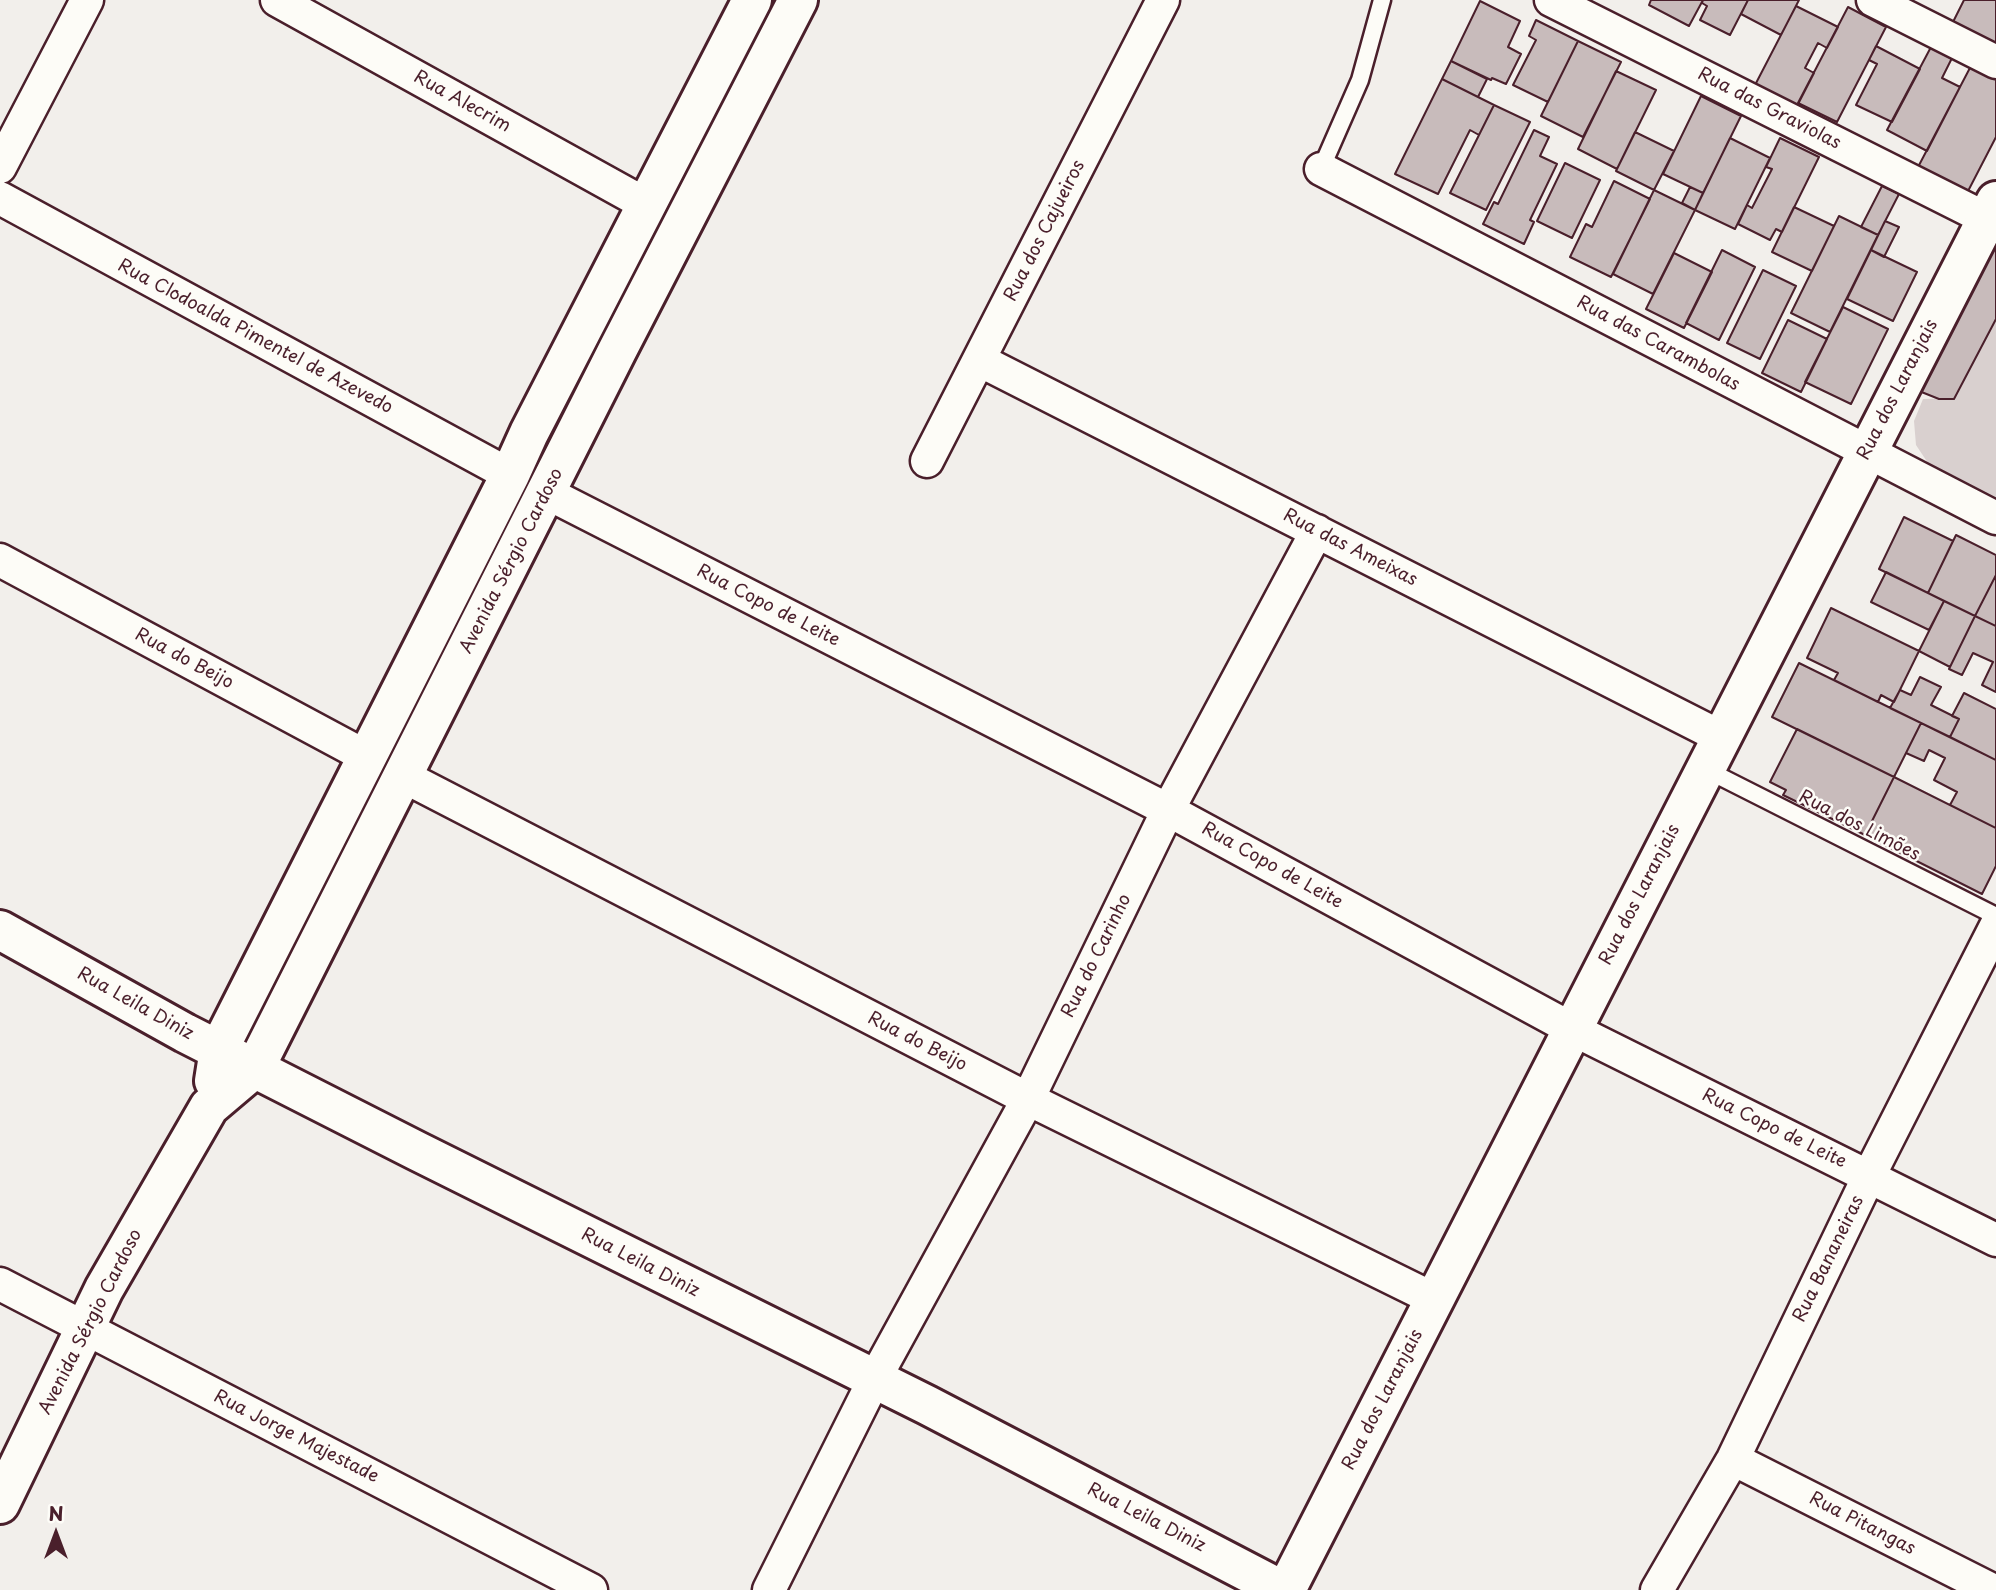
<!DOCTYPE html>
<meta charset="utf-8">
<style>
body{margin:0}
#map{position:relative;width:1996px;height:1590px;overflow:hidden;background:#f2efeb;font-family:"Playpen Sans",sans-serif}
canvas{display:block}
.north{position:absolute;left:21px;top:1499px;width:70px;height:70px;-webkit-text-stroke:5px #fdfcf7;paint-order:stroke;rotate:0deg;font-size:19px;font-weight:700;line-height:28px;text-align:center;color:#4a1f2b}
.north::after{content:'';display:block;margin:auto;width:24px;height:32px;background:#4a1f2b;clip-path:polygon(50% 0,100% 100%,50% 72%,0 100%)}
</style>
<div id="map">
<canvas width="1996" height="1590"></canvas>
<div class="north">N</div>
</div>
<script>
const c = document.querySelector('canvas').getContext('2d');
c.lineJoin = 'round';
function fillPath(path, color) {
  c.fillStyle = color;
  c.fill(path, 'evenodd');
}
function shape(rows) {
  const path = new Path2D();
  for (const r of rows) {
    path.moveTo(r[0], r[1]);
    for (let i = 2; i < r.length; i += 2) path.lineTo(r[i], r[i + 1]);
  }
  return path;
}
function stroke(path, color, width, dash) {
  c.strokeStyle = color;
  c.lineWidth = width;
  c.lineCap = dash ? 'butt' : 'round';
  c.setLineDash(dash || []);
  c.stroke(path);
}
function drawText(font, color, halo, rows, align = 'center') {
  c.font = font + ' "Playpen Sans",sans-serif';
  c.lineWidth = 5;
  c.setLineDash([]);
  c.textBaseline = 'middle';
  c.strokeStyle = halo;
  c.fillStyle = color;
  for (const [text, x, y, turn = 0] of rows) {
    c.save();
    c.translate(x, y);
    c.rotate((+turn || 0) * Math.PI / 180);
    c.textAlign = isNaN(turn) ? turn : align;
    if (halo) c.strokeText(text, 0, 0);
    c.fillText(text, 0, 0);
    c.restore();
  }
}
fillPath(shape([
 [1996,319,1996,497,1928,463,1916,445,1914,421,1923,399,1954,398]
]), '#d9d0cf');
const building = shape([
 [1651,0,1703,0,1689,26,1649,5,1651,0],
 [1703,0,1748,0,1730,35,1700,20,1707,6,1702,3,1703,0],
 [1748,0,1799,0,1781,35,1741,14,1748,0],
 [1964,0,1996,0,1996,43,1953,22,1964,0],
 [1480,1,1520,21,1508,47,1521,54,1506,84,1492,78,1491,80,1451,61,1480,1],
 [1796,6,1838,27,1827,48,1818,43,1805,68,1814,73,1796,108,1754,87,1796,6],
 [1848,7,1886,27,1837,122,1798,103,1848,7],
 [1536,20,1578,41,1548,102,1513,85,1536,40,1529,36,1536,20],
 [1578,41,1621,62,1583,137,1541,116,1578,41],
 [1876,46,1920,69,1892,122,1856,105,1877,64,1869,60,1876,46],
 [1931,47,1952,58,1942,78,1960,87,1927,151,1887,130,1931,47],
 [1451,61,1487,79,1478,97,1442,79,1451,61],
 [1972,64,1996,77,1996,137,1966,195,1917,169,1972,64],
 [1616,71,1656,90,1617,169,1578,149,1616,71],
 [1442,79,1494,105,1479,135,1470,130,1438,194,1395,174,1442,79],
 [1701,96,1741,116,1703,193,1663,174,1701,96],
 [1494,105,1530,122,1486,210,1450,193,1494,105],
 [1534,130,1549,137,1540,156,1557,164,1530,220,1534,222,1524,244,1483,224,1494,202,1498,204,1534,130],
 [1635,132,1674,151,1654,190,1616,171,1635,132],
 [1730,138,1770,158,1735,229,1695,210,1730,138],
 [1780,138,1819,157,1782,232,1776,229,1770,240,1738,224,1747,205,1752,208,1772,169,1766,167,1780,138],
 [1565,163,1600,180,1572,238,1537,221,1565,163],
 [1614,181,1650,199,1611,277,1570,257,1586,224,1592,227,1614,181],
 [1882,186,1899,194,1878,235,1861,227,1882,186],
 [1690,187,1703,193,1695,210,1682,203,1690,187],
 [1654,190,1695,210,1653,294,1613,274,1654,190],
 [1794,207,1834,226,1812,271,1772,252,1794,207],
 [1839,216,1878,235,1830,332,1791,313,1839,216],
 [1885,221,1899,227,1884,257,1871,250,1885,221],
 [1996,239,1996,319,1954,399,1939,399,1914,389,1996,239],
 [1722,250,1755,267,1719,340,1686,323,1722,250],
 [1871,250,1917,272,1893,321,1847,299,1871,250],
 [1674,253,1712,272,1684,328,1646,309,1674,253],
 [1763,270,1796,286,1760,359,1727,343,1763,270],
 [1843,307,1888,329,1851,404,1805,382,1843,307],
 [1788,320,1827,339,1801,392,1762,373,1788,320],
 [1904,517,1953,541,1928,593,1879,569,1904,517],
 [1956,535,1996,555,1996,575,1975,616,1928,593,1956,535],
 [1886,572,1944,601,1929,630,1871,602,1886,572],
 [1996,575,1996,626,1975,616,1996,575],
 [1944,601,1975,616,1950,667,1919,651,1944,601],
 [1831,608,1919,651,1894,702,1881,695,1878,702,1834,680,1838,673,1807,658,1831,608],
 [1975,616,1996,626,1996,692,1982,685,1993,662,1973,653,1962,675,1949,669,1975,616],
 [1799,663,1921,723,1894,777,1772,717,1799,663],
 [1920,677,1941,687,1931,705,1959,719,1950,737,1890,708,1900,690,1911,695,1920,677],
 [1964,693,1996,709,1996,760,1950,737,1959,719,1952,716,1964,693],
 [1921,723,1996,760,1996,828,1950,805,1957,792,1934,780,1945,758,1929,750,1924,761,1906,753,1921,723],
 [1797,729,1894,777,1865,835,1783,795,1786,790,1770,782,1797,729],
 [1894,777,1996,828,1996,866,1982,894,1865,835,1894,777]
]);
fillPath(building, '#c8bbbb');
stroke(building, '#4a1f2b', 2);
const service = shape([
 [1321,169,1360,80,1382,0],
 [1705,769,1996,916]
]);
const minor = shape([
 [277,0,647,205],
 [1551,0,1987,219],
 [1873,0,1996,62],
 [0,167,87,0],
 [1321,169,1996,518],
 [0,198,510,475],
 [979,360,1721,737],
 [927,461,1163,0],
 [547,493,1168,810,1572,1029,1996,1240],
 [0,560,367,757],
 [403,776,1028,1099,1434,1299],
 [0,1284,591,1590],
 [1733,1459,1992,1590],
 [769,1590,874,1380,1028,1099,1168,810,1317,531],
 [1657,1590,1733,1459,1869,1176,1996,926]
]);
const tertiary = shape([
 [214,1081,219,1049,510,475,529,433,752,0],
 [0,1504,104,1289,209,1107,255,1068,617,351,798,0],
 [1286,1590,1996,201]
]);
const secondary = shape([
 [0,930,185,1033,417,1151,927,1405,1282,1590]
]);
stroke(service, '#4a1f2b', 21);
stroke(minor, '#4a1f2b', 37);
stroke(tertiary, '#4a1f2b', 44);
stroke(secondary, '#4a1f2b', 44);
stroke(service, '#fdfcf7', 16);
stroke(minor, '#fdfcf7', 32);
stroke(tertiary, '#fdfcf7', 38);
stroke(secondary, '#fdfcf7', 38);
drawText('18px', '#4a1f2b', '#fdfcf7', [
 ["Rua Alecrim",462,102,29],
 ["Rua das Graviolas",1769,109,27],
 ["Rua dos Cajueiros",1045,231,-63],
 ["Rua Clodoalda Pimentel de Azevedo",255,337,28],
 ["Rua das Carambolas",1658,344,28],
 ["Rua dos Laranjais",1898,390,-63],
 ["Rua das Ameixas",1350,548,27],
 ["Avenida Sérgio Cardoso",512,561,-63],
 ["Rua Copo de Leite",768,606,27],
 ["Rua do Beijo",184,659,28],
 ["Rua dos Limões",1859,826,27],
 ["Rua Copo de Leite",1272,866,29],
 ["Rua dos Laranjais",1640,895,-63],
 ["Rua do Carinho",1097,956,-64],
 ["Rua Leila Diniz",135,1004,29],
 ["Rua do Beijo",917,1042,27],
 ["Rua Copo de Leite",1774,1129,26],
 ["Rua Bananeiras",1829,1259,-64],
 ["Rua Leila Diniz",640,1263,27],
 ["Avenida Sérgio Cardoso",91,1322,-63],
 ["Rua dos Laranjais",1383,1400,-63],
 ["Rua Jorge Majestade",296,1437,27],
 ["Rua Leila Diniz",1146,1518,27],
 ["Rua Pitangas",1862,1524,27]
]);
</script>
